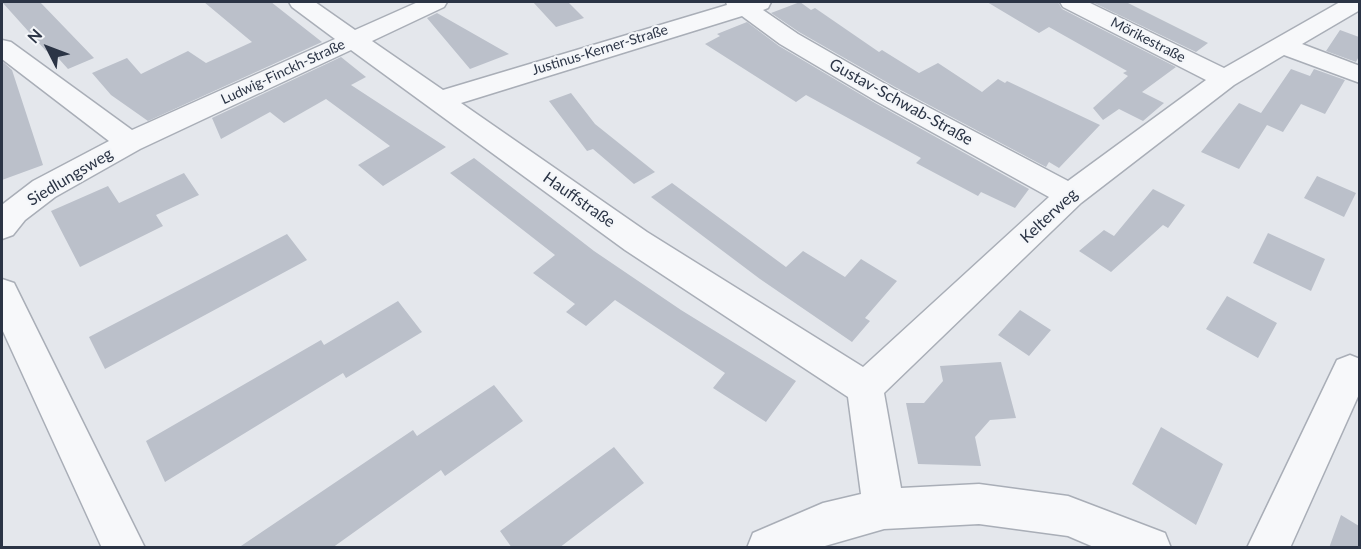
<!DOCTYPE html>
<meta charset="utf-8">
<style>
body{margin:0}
#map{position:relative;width:1361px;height:549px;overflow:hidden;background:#e4e7ec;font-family:Lato,sans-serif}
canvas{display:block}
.frame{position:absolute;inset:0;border:3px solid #2b3445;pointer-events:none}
.north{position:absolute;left:18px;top:18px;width:60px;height:60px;-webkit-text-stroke:4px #f4f6f9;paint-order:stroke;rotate:312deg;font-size:16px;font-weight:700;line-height:24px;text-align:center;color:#2b3445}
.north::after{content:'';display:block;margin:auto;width:21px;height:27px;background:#2b3445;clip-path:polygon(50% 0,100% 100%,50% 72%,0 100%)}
</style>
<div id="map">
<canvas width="1361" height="549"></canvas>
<div class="frame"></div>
<div class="north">N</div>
</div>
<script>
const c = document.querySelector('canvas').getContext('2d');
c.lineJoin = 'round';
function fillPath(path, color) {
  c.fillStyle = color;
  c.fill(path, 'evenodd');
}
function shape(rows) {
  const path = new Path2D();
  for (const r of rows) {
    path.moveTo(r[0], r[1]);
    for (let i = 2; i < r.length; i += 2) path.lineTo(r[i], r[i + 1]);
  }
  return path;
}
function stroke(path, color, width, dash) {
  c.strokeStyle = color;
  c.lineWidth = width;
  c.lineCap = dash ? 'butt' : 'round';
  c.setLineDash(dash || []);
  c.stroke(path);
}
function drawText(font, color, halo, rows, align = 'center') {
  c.font = font + ' Lato,sans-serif';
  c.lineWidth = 4.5;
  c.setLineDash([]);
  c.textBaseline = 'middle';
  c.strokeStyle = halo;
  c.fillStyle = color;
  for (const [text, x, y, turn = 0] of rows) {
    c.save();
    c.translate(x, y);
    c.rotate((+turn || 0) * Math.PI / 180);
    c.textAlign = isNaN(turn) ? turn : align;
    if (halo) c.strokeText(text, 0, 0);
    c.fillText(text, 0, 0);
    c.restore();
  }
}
fillPath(shape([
 [2,2,40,2,94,58,68,69,50,49,46,51],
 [204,2,271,2,322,42,148,121,111,95,92,73,127,58,141,74,188,51,206,63,252,42],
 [533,2,568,2,584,18,556,27],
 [800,2,811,10,815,8,879,52,882,50,919,73,938,63,982,92,998,79,1005,83,1007,81,1100,125,1059,168,1049,162,1046,167,895,87,799,32,771,13],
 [987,2,1058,2,1062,9,1176,67,1142,92,1164,103,1143,121,1119,109,1103,120,1093,108,1128,76,1123,73,1127,71,1049,27,1039,33],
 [1092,2,1126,2,1208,43,1196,52],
 [437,13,509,54,470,69,427,18],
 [747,22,779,46,875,103,1029,189,1015,208,981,192,978,196,916,163,921,158,806,95,796,102,705,44,720,36,717,34],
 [1340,30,1359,37,1359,56,1356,62,1326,51],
 [341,57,366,77,351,85,446,147,383,186,358,165,390,146,326,99,284,123,270,112,221,139,212,118],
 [2,61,12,70,43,165,2,180],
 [1291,69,1310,76,1314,69,1345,80,1325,114,1301,104,1283,132,1267,125,1239,169,1201,152,1239,103,1261,113],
 [571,93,595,124,655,172,634,184,593,149,587,151,549,101],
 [474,158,594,251,681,310,796,381,766,422,713,388,725,373,615,300,586,326,566,312,575,304,533,273,555,255,450,173],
 [184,173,199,195,156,215,163,226,80,267,51,211,108,186,119,203],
 [1317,176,1356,193,1344,217,1304,198],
 [672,183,786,267,803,251,845,277,861,259,897,281,865,318,870,321,852,342,760,279,651,197],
 [1153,189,1185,205,1168,228,1163,225,1111,272,1079,251,1104,230,1114,236],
 [1268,233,1325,259,1311,291,1253,263],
 [287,234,307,260,105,369,89,337],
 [1227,296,1277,323,1258,358,1206,329],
 [398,301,422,332,346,378,343,373,165,482,146,441,321,340,324,345],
 [1020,310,1051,330,1029,356,998,335],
 [1001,362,1016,418,990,420,975,437,981,466,918,464,906,403,924,403,943,381,940,366],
 [494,385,523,421,445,476,441,470,332,548,238,548,413,430,417,436],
 [1161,427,1223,464,1196,525,1132,484],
 [614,447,644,483,559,548,512,548,500,531],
 [1341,515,1359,526,1359,548,1329,548]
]), '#bbc0ca');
const minor = shape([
 [289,2,315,2,355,30,418,2,447,2,444,7,372,41,443,90,727,5,726,2,771,2,768,8,763,10,798,34,894,89,1068,181,1206,80,1063,7,1060,2,1088,2,1224,68,1340,2,1360,2,1360,10,1302,44,1360,66,1360,83,1284,55,1234,85,1081,203,884,393,901,488,979,484,1068,496,1165,533,1171,548,1096,548,1068,536,979,524,884,529,818,548,747,548,753,533,823,503,861,494,848,397,625,250,351,50,140,149,55,197,25,220,13,235,2,239,3,204,33,181,109,141,2,59,2,40,11,42,132,130,335,39,292,7,289,2],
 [742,16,780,44,876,101,1049,197,863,367,647,232,461,103,742,16],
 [2,279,14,283,145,548,102,548,2,329,2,279],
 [1350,355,1360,359,1360,392,1290,548,1247,548,1337,360,1350,355]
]);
stroke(minor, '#a9aeb7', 3);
fillPath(minor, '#f7f8fa');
drawText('14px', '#2b3445', '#f4f6f9', [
 ["Mörikestraße",1148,40,27],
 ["Justinus-Kerner-Straße",600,50,-17],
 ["Ludwig-Finckh-Straße",283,72,-25]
]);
drawText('16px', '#2b3445', '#f4f6f9', [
 ["Gustav-Schwab-Straße",901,102,29],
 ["Siedlungsweg",70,177,-31],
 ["Hauffstraße",579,200,35],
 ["Kelterweg",1049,216,-43]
]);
</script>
